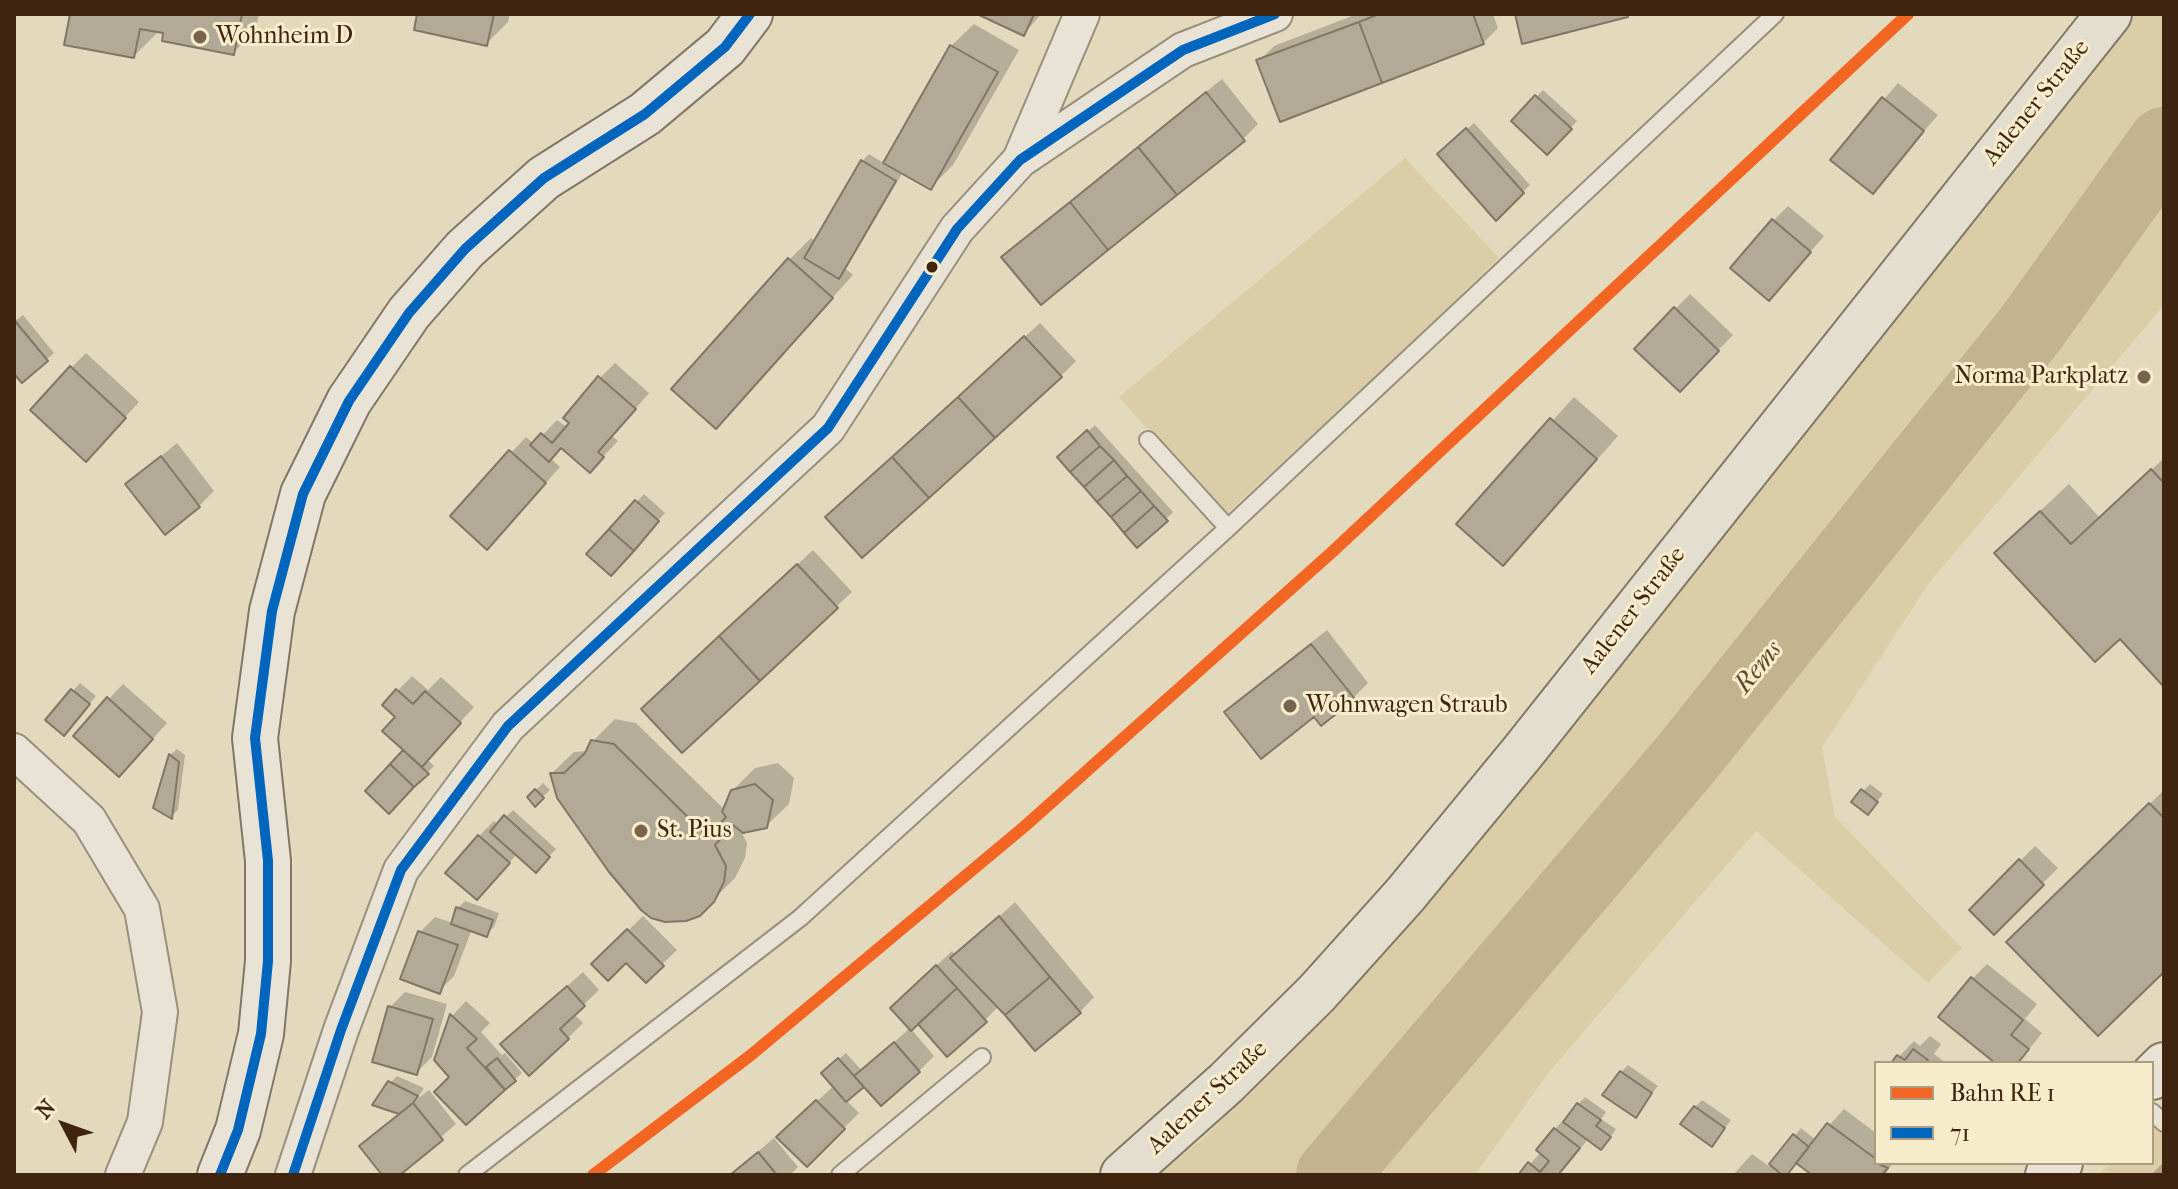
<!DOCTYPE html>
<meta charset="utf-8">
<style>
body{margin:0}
#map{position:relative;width:2178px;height:1189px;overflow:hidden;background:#e3dabe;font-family:"IM FELL French Canon",serif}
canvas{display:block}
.frame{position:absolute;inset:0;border:16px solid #3f250f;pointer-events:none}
.legend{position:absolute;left:1874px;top:1061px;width:280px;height:104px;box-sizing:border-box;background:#f7eccb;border:2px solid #ad9c80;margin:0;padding:10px 14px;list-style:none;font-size:24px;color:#3f250f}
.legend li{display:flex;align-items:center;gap:16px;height:40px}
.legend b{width:40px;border:2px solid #ad9c80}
.north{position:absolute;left:24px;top:1085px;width:80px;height:80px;-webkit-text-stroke:6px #f7eccb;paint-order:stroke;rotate:311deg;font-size:22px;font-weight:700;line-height:32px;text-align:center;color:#3f250f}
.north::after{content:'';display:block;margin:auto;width:28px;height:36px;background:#3f250f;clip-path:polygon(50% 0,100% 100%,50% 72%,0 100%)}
</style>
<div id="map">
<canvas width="2178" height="1189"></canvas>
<div class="frame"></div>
<ul class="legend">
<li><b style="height:10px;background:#f26522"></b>Bahn RE 1</li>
<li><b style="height:10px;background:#0065bd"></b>71</li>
</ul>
<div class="north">N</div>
</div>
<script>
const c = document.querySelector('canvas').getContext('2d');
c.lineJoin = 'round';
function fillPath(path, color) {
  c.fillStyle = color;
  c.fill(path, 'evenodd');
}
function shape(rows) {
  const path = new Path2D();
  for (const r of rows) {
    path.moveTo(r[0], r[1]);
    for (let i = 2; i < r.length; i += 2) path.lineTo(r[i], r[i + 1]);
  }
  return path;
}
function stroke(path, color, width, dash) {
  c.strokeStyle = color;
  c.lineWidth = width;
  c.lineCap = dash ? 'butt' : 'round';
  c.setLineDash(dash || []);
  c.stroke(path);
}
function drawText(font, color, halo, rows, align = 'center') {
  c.font = font + ' "IM FELL French Canon",serif';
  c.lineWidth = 6;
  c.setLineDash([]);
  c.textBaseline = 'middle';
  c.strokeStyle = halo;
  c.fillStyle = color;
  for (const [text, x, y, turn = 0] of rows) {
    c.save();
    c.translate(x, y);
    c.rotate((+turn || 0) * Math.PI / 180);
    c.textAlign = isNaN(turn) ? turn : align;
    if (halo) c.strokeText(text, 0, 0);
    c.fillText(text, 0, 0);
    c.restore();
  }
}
fillPath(shape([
 [2132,14,2164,14,2164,305,1929,583,1822,747,1835,817,1962,948,1928,983,1756,831,1549,1072,1475,1175,1158,1175,1206,1136,1386,948],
 [1405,158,1499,258,1350,401,1225,515,1119,397],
 [2164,1113,2164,1175,2098,1175,2111,1163,2152,1163,2152,1125]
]), '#dbcda7');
fillPath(shape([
 [72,14,259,14,255,31,233,53,157,30,156,34,134,56],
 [419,14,510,14,508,22,486,44],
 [979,14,1041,14,1024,34],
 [1357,14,1493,14,1498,28,1483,43,1259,61,1274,46],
 [974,24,1019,50,953,165,931,187,903,172,846,269,853,275,716,426,789,260,811,238,816,242,862,161,869,154,885,164,951,46],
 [1222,79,1258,124,1243,139,1041,303,1004,257,1019,242],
 [1898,83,1938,115,1872,191,1833,159],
 [1543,90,1577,121,1547,153,1513,121],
 [1474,123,1530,185,1496,218,1447,147],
 [1788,206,1824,236,1769,299,1773,221],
 [1690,294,1733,335,1680,389,1637,348],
 [23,315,54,353,22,380,14,371,14,322],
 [1040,323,1076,361,1061,376,843,503],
 [86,353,139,402,101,444,71,368],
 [615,363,649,393,612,436,618,441,590,470,562,446,550,458,560,467,502,532,452,516,526,437,534,444,557,420,568,428,600,378],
 [1574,397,1618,436,1525,541,1459,524],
 [1095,425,1173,512,1166,519,1060,457],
 [177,443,214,491,199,506,128,484],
 [2164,458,2164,684,2025,525,2069,484,2100,518],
 [644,494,665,513,618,566,589,554],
 [813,550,852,592,682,750,658,694],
 [1327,630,1368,683,1353,698,1314,714,1227,712,1242,697],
 [412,676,428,690,441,677,474,707,427,759,434,766,389,811,368,791,406,750,398,717,384,705],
 [80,683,96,696,71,727,48,720],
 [123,684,167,723,134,760,109,699],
 [615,719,636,723,725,810,732,791,755,768,778,763,794,778,789,804,766,826,741,831,747,843,745,858,735,878,699,914,552,773,574,752,588,751,593,741],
 [177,749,185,755,178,810,171,816,170,755],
 [543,783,550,790,535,804,529,797],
 [1870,784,1883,794,1874,805,1863,791],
 [2164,790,2164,969,2009,942],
 [513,810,556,849,536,870,517,854,492,882,479,836,494,821,498,825],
 [2035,846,2058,868,1994,932,1971,910],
 [465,901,499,913,494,927,487,934,472,929,454,976,439,991,403,978,420,932,435,917,453,923,458,908],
 [1015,902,1094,997,1080,1012,999,1006,985,1020,918,1021,911,1029,934,1056,919,1071,864,1084,846,1100,859,1113,807,1165,794,1122,835,1085,831,1066,846,1053,862,1071,911,1027,908,993,952,951,956,956],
 [643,916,677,950,646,980,626,961,594,964],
 [1987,964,2037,1004,2025,1019,2042,1033,2018,1063,1998,1063,1973,978],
 [583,972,599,990,574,1014,583,1023,568,1038,518,1030],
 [405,992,447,1004,432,1057,417,1072,390,1007],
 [466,1001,490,1023,481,1032,502,1055,505,1053,522,1073,504,1089,452,1077,436,1060,452,1016],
 [1930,1036,1941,1044,1934,1054,1946,1063,1893,1063,1914,1041,1920,1046],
 [1628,1065,1658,1086,1635,1115,1621,1072],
 [397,1076,424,1088,417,1099,429,1090,456,1124,397,1175,385,1175,362,1146,401,1112,390,1083],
 [1585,1097,1606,1112,1601,1119,1616,1129,1608,1140,1589,1138,1559,1175,1520,1175,1541,1152,1555,1129],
 [1702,1100,1731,1120,1718,1137,1695,1107],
 [1844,1109,1876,1133,1876,1163,1893,1163,1884,1175,1816,1175,1797,1161,1785,1175,1733,1175,1752,1154,1770,1167,1801,1128,1816,1140],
 [774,1138,798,1167,790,1175,730,1175],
 [2164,1162,2164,1175,2151,1175]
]), '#0003');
stroke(shape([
 [1332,1175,1685,760,2029,331,2164,143]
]), '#c3b38e', 72);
const building = shape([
 [70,14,242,14,234,55,162,41,163,33,140,29,134,58,64,45,70,14],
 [417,14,494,14,487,46,414,30,417,14],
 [977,14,1034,14,1024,36,977,14],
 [1379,14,1473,14,1484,44,1382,83,1359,22,1379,14],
 [1515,14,1627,14,1628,17,1522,44,1515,14],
 [1359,22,1382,83,1280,122,1256,60,1359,22],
 [950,45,998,72,931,190,883,163,950,45],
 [1206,92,1245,141,1177,195,1138,147,1206,92],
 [1535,95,1572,129,1547,155,1511,121,1535,95],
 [1882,97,1924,131,1873,194,1830,160,1882,97],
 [1466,128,1524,193,1496,221,1437,154,1466,128],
 [1138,147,1177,195,1108,250,1070,202,1138,147],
 [861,160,896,181,839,279,804,258,861,160],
 [1070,202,1108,250,1041,305,1001,257,1070,202],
 [1772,219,1811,252,1769,301,1730,268,1772,219],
 [788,258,833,298,716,429,671,389,788,258],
 [1674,307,1719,351,1680,392,1634,349,1674,307],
 [15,321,48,361,22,383,14,374,15,321],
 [1024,336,1062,377,995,438,958,397,1024,336],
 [70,366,126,418,86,462,30,410,70,366],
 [598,376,636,409,598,452,604,457,590,473,561,448,549,462,530,445,541,433,552,443,569,423,563,418,598,376],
 [958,397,995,438,929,498,892,457,958,397],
 [1550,418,1597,459,1503,566,1456,524,1550,418],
 [1087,430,1100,446,1070,472,1057,457,1087,430],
 [1100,446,1114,460,1084,487,1070,472,1100,446],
 [509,450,546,483,487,550,450,516,509,450],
 [161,456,200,507,165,535,125,484,161,456],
 [892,457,929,498,862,558,825,517,892,457],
 [1114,460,1127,476,1097,502,1084,487,1114,460],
 [2151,469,2164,483,2164,687,2120,639,2095,662,1994,553,2040,511,2071,544,2151,469],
 [1127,476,1141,491,1111,517,1097,502,1127,476],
 [1141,491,1154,506,1124,533,1111,517,1141,491],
 [635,500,659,521,634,551,609,529,635,500],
 [1154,506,1168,521,1137,548,1124,533,1154,506],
 [609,529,634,551,611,576,586,554,609,529],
 [797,564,838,608,760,681,719,636,797,564],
 [719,636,760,681,682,753,641,709,719,636],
 [1311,644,1355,699,1321,726,1314,717,1261,759,1224,712,1311,644],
 [71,689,90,704,64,736,45,720,71,689],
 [396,689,413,704,425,691,461,723,422,767,382,731,395,717,382,705,396,689],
 [107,697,153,739,119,777,73,736,107,697],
 [591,740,614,744,708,837,726,817,722,812,731,790,755,784,773,800,767,828,743,833,733,825,715,845,726,866,724,882,714,902,700,916,686,921,665,922,651,918,641,910,609,872,557,798,550,773,564,773,585,753,591,740],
 [403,750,429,774,414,787,390,764,403,750],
 [169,754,179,762,172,819,153,808,169,754],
 [390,764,414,787,389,814,365,791,390,764],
 [535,789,544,798,535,807,527,797,535,789],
 [1861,789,1878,802,1868,815,1851,802,1861,789],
 [2149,803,2164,818,2164,972,2098,1036,2006,942,2149,803],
 [504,815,550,857,536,873,490,832,504,815],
 [478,835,510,863,477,900,445,873,478,835],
 [2019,859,2044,885,1994,935,1969,910,2019,859],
 [456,907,493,920,487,937,451,924,456,907],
 [999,916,1050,977,1005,1015,950,958,999,916],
 [627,929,664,966,646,983,626,963,608,981,591,964,627,929],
 [418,931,458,945,440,994,400,979,418,931],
 [936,965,957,988,911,1031,890,1008,936,965],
 [1050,977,1081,1013,1035,1051,1005,1015,1050,977],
 [1971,977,2023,1020,2011,1035,2029,1049,2018,1063,1995,1063,1938,1017,1971,977],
 [567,986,585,1006,560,1029,569,1039,529,1076,500,1044,567,986],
 [957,988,987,1022,947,1057,918,1024,957,988],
 [388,1006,433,1019,417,1075,372,1062,388,1006],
 [450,1014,477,1039,467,1048,505,1090,466,1125,434,1092,449,1077,434,1060,450,1014],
 [894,1042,920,1072,881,1106,854,1076,894,1042],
 [1913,1049,1928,1060,1925,1063,1891,1063,1897,1055,1905,1060,1913,1049],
 [497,1058,516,1081,505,1090,486,1067,497,1058],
 [838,1058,864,1087,846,1102,821,1073,838,1058],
 [1620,1071,1652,1093,1636,1118,1602,1095,1620,1071],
 [388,1081,418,1096,413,1103,399,1114,372,1105,388,1081],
 [816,1100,845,1129,807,1167,776,1137,816,1100],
 [413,1103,443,1140,400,1175,382,1175,359,1146,413,1103],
 [1577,1103,1601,1120,1596,1126,1611,1137,1601,1150,1563,1122,1577,1103],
 [1694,1106,1725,1128,1712,1147,1680,1124,1694,1106],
 [1827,1123,1876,1159,1876,1163,1888,1168,1882,1175,1812,1175,1796,1163,1827,1123],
 [1554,1128,1580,1148,1558,1175,1518,1175,1528,1162,1540,1172,1549,1161,1536,1150,1554,1128],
 [1793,1134,1809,1147,1787,1175,1782,1175,1769,1164,1793,1134],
 [758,1152,777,1175,730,1175,758,1152]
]);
fillPath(building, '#b2aa96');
stroke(building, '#807767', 2);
const lane = shape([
 [1148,440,1228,528],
 [2152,1112,2164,1123],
 [467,1175,800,918,1228,528,1775,14],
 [840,1175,982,1057]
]);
const street = shape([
 [1020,160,1082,14],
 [14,751,89,820,142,909,160,1012,145,1122,123,1175],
 [293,1175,341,1030,401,870,508,726,828,428,957,229,1020,160,1183,50,1275,14]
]);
const secondary = shape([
 [2152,1077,2164,1065],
 [220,1175,238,1130,261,1034,268,961,268,861,255,738,272,611,303,494,349,401,409,313,465,249,544,178,645,114,725,47,750,14],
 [2048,1175,2060,1163]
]);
const primary = shape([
 [1123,1175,1226,1083,1317,993,1405,895,1522,753,2109,14]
]);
stroke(lane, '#988f7d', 20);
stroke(street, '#988f7d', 38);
stroke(secondary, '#807767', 48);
stroke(primary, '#807767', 48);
stroke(lane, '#e8e3d5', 16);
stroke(street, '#e8e3d5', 34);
stroke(secondary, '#e8e3d5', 44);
stroke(primary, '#e4dece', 44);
stroke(shape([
 [220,1175,238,1130,261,1034,268,961,268,861,255,738,272,611,303,494,349,401,409,313,465,249,544,178,645,114,725,47,750,14],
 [293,1175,341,1030,401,870,508,726,828,428,957,229,1020,160,1183,50,1275,14]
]), '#0065bd', 10);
stroke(shape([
 [593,1175,751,1055,1025,826,1331,553,1908,14]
]), '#f26522', 12);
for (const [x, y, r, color] of [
 [200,37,8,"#78644c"],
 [932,267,7,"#3f250f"],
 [2144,377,8,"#78644c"],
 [1290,706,8,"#78644c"],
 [641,831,8,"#78644c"]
]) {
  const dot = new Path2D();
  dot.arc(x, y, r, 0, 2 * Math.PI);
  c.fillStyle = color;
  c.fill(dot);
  stroke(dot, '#f7eccb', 3);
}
drawText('24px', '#3f250f', '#f7eccb', [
 ["Wohnheim D",216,37],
 ["Norma Parkplatz",2128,377,"right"],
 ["Wohnwagen Straub",1306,706],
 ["St. Pius",657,831]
], 'left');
drawText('24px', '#3f250f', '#f7eccb', [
 ["Aalener Straße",2037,103,-51],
 ["Aalener Straße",1634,611,-52],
 ["Aalener Straße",1208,1098,-43]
]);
drawText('italic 26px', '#624a2f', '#f7eccb', [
 ["Rems",1759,668,-51]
]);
</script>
